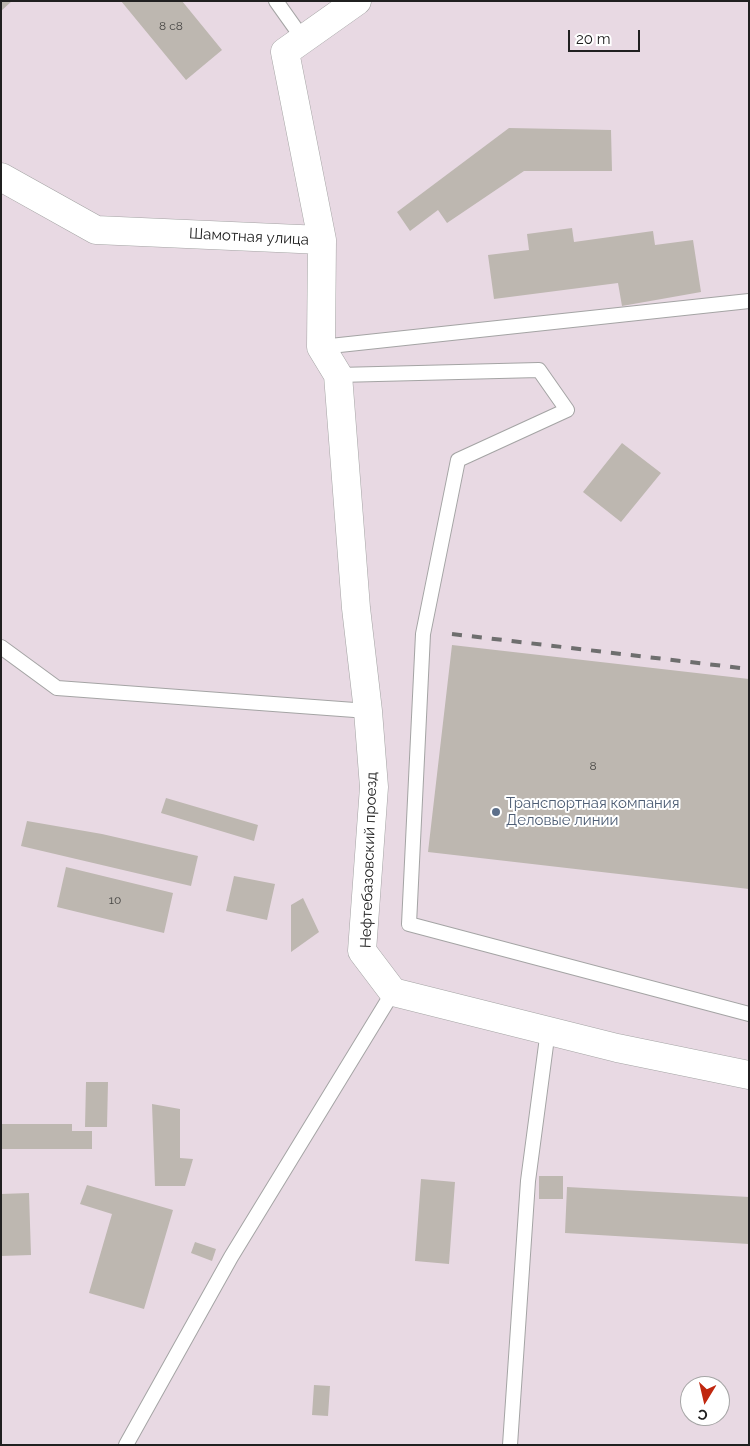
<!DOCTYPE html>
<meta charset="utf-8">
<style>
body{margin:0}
#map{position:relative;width:750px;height:1446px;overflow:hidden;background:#efeee7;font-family:Raleway,sans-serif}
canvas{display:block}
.frame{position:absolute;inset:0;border:2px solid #202020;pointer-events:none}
.north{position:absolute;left:680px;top:1376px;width:50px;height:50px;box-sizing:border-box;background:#fff;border:1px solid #a6a6a6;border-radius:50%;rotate:189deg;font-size:14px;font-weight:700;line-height:20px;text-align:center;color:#202020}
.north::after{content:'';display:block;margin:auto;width:18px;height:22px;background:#c0270f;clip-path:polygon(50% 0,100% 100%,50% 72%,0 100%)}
.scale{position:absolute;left:568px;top:30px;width:72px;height:22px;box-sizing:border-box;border:2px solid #202020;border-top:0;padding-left:6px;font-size:15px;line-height:18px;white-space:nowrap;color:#202020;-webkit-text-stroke:4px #fff;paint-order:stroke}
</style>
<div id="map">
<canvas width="750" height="1446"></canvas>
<div class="frame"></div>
<div class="north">С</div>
<div class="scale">20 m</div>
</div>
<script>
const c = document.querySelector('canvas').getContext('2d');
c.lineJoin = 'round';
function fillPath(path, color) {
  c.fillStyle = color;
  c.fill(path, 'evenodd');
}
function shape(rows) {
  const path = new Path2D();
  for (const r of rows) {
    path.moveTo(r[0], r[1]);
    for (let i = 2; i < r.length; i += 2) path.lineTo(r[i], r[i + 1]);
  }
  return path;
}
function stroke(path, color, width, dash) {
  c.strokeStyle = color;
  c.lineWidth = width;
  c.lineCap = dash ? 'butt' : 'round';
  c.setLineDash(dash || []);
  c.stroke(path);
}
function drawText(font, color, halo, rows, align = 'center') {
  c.font = font + ' Raleway,sans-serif';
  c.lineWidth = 4;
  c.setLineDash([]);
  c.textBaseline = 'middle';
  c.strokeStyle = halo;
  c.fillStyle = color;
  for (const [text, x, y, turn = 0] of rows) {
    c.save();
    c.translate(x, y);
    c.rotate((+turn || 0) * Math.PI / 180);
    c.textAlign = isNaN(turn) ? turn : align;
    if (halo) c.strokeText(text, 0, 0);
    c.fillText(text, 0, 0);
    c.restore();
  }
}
fillPath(shape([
 [1,1,749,1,749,1445,1,1445],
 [690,1386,720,1386,720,1416,690,1416]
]), '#e8d9e3');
fillPath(shape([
 [1,1,12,1,1,11],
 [121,1,182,1,222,50,186,80],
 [509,128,611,130,612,171,524,171,447,223,438,210,410,231,397,212],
 [572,228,574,242,653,231,655,245,693,240,701,292,622,306,618,283,494,299,488,255,529,250,527,234],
 [622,443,661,473,621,522,583,492],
 [452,645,749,679,749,889,428,852],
 [166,798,258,825,254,841,161,813],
 [27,821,102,834,198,856,191,886,21,846],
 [66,867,173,893,164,933,57,907],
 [234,876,275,884,267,920,226,911],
 [303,898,319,932,291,952,291,905],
 [86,1082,108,1082,107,1127,85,1127],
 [152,1104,180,1109,180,1158,193,1159,185,1186,155,1186],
 [1,1124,72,1124,72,1131,92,1131,92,1149,1,1149],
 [539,1176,563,1176,563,1199,539,1199],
 [421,1179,455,1182,449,1264,415,1261],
 [87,1185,173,1210,144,1309,89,1293,112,1214,80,1204],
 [567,1187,749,1197,749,1244,565,1233],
 [29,1193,31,1255,1,1256,1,1194],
 [195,1242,216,1249,212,1261,191,1253],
 [314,1385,330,1386,328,1416,312,1415]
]), '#bdb7b0');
const lane = shape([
 [276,1,303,39],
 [321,347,749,301],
 [338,375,539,370,567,410,458,460,423,634,409,924,749,1014],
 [1,647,57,688,368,711],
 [126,1445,231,1257,393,992],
 [510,1445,528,1181,548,1030]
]);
const street = shape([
 [357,1,285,52,322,240,321,347,338,375,356,608,368,711,374,787,362,951,393,992,617,1048,749,1075],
 [1,177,96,230,322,240]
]);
stroke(lane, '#a4a4a4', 16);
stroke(street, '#a4a4a4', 29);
stroke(lane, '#fff', 14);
stroke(street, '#fff', 28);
stroke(shape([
 [452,634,749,669]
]), '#6e6e6e', 4, [10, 10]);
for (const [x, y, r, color] of [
 [496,812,5,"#5c6f8a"]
]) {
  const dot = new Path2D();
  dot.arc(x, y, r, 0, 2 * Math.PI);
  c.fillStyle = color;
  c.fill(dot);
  stroke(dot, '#fff', 2);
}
drawText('12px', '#474644', null, [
 ["8 с8",171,26],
 ["8",593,766],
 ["10",115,900]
]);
drawText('15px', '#202020', '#fff', [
 ["Шамотная улица",249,237,3],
 ["Нефтебазовский проезд",369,860,-88]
]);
drawText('15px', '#4e5e75', '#fff', [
 ["Транспортная компания",506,803],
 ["Деловые линии",506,820]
], 'left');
</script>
